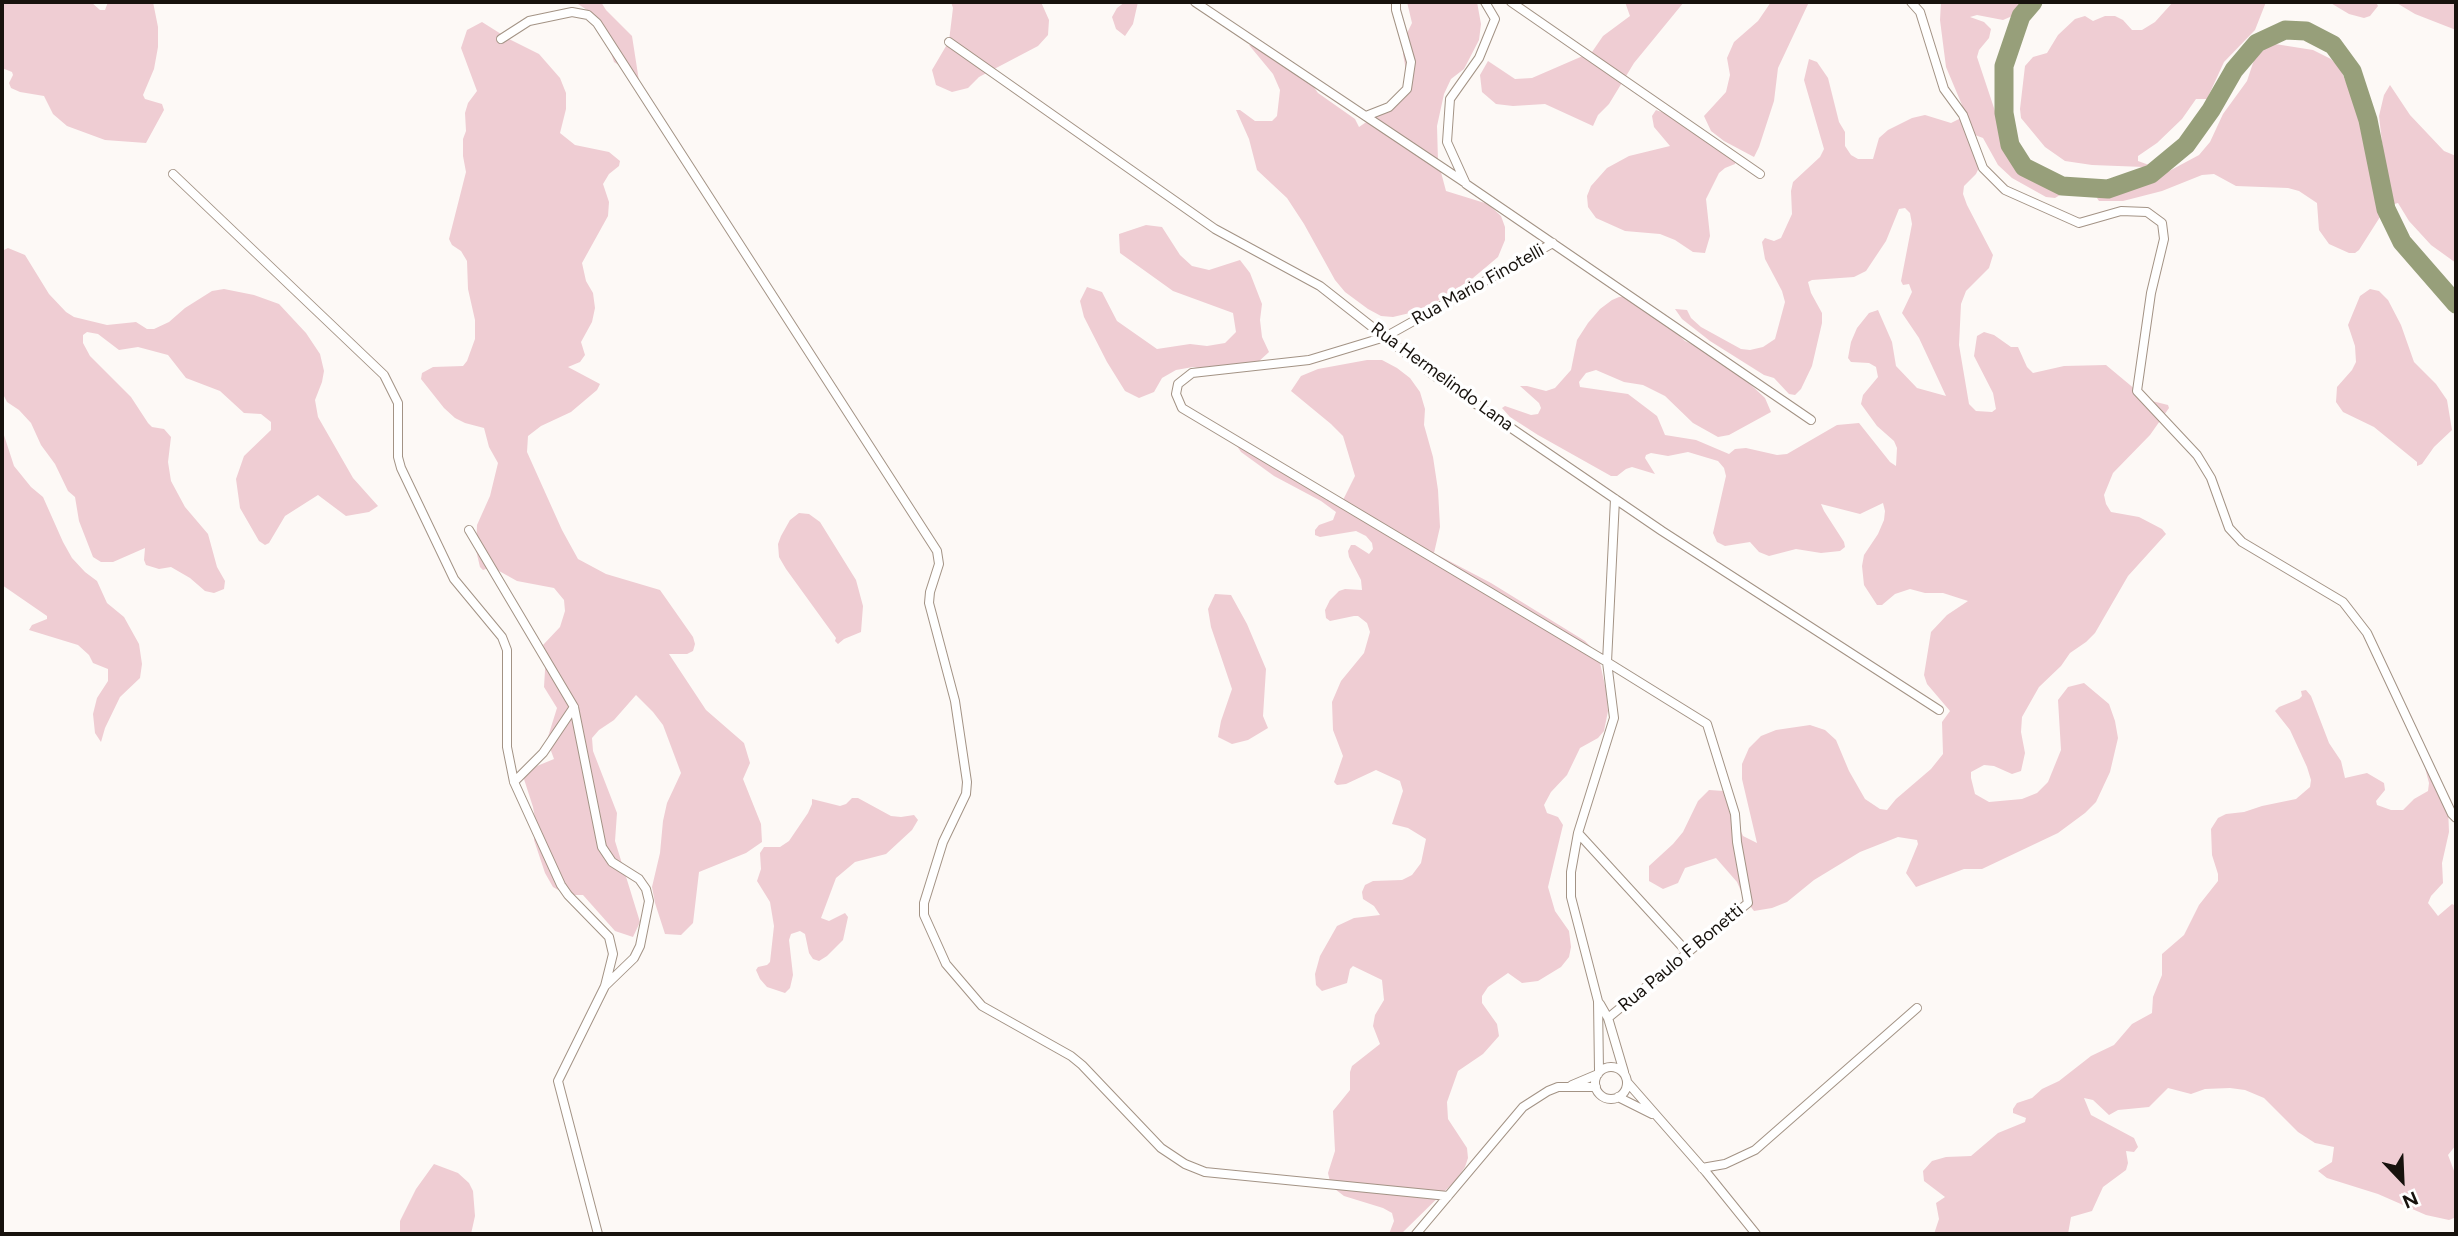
<!DOCTYPE html>
<style>
body{margin:0}
#map{position:relative;width:2458px;height:1236px;overflow:hidden;background:#fdf9f6;font-family:Figtree,sans-serif}
canvas{display:block}
.frame{position:absolute;inset:0;border:4px solid #17120d;pointer-events:none}
.north{position:absolute;left:2367px;top:1145px;width:70px;height:70px;-webkit-text-stroke:5px #fff;paint-order:stroke;rotate:157deg;font-size:19px;font-weight:700;line-height:28px;text-align:center;color:#17120d}
.north::after{content:'';display:block;margin:auto;width:24px;height:32px;background:#17120d;clip-path:polygon(50% 0,100% 100%,50% 72%,0 100%)}
</style>
<div id="map">
<canvas width="2458" height="1236"></canvas>
<div class="frame"></div>
<div class="north">N</div>
</div>
<script>
const c = document.querySelector('canvas').getContext('2d');
c.lineJoin = 'round';
function fillPath(path, color) {
  c.fillStyle = color;
  c.fill(path, 'evenodd');
}
function shape(rows) {
  const path = new Path2D();
  for (const r of rows) {
    if (r.length === 3) {
      path.moveTo(r[0] + r[2], r[1]);
      path.arc(r[0], r[1], r[2], 0, 2 * Math.PI);
      continue;
    }
    path.moveTo(r[0], r[1]);
    for (let i = 2; i < r.length; i += 2) path.lineTo(r[i], r[i + 1]);
  }
  return path;
}
function stroke(path, color, width, dash) {
  c.strokeStyle = color;
  c.lineWidth = width;
  c.lineCap = dash ? 'butt' : 'round';
  c.setLineDash(dash || []);
  c.stroke(path);
}
function drawText(font, color, halo, rows, align = 'center') {
  c.font = font + ' Figtree,sans-serif';
  c.lineWidth = 7;
  c.setLineDash([]);
  c.textBaseline = 'middle';
  c.strokeStyle = halo;
  c.fillStyle = color;
  for (const [text, x, y, turn = 0] of rows) {
    c.save();
    c.translate(x, y);
    c.rotate((+turn || 0) * Math.PI / 180);
    c.textAlign = isNaN(turn) ? turn : align;
    if (halo) c.strokeText(text, 0, 0);
    c.fillText(text, 0, 0);
    c.restore();
  }
}
fillPath(shape([
 [2,2,91,2,100,10,105,10,108,2,153,2,158,27,158,47,154,69,143,95,145,99,162,104,164,110,146,143,105,140,67,126,53,114,44,96,20,92,11,88,9,83,13,75,12,72,2,68],
 [575,2,601,2,606,10,632,36,639,81,631,73,614,62,607,41,597,20,587,10],
 [951,2,1041,2,1049,20,1048,35,1038,46,979,77,968,88,952,92,936,85,932,70,949,41,953,8],
 [1125,2,1138,2,1133,24,1125,36,1116,29,1112,17,1117,8],
 [1407,2,1477,2,1481,24,1479,40,1464,69,1451,79,1444,94,1437,126,1438,161,1446,191,1488,204,1501,216,1505,227,1505,240,1498,257,1473,278,1419,313,1414,312,1393,317,1381,316,1368,309,1345,292,1335,280,1304,224,1287,198,1257,170,1249,139,1236,110,1240,110,1255,121,1272,121,1277,116,1280,90,1273,74,1249,45,1268,48,1283,55,1308,79,1318,93,1355,119,1359,127,1384,110,1409,87,1403,54,1405,37,1412,23],
 [1625,2,1684,2,1634,63,1609,104,1598,115,1593,126,1545,104,1513,106,1496,104,1482,92,1480,75,1488,61,1515,79,1532,78,1592,52,1603,36,1630,16],
 [1771,2,1809,2,1778,68,1774,101,1759,147,1754,157,1724,141,1711,131,1704,116,1726,92,1730,75,1727,58,1734,42,1758,21],
 [1941,2,2029,2,2017,14,2003,20,1977,15,1970,17,1984,22,1991,29,1989,38,1979,50,1977,57,2006,144,2021,165,2054,186,2060,195,2055,198,2046,197,2012,178,1998,165,1983,138,1975,135,1982,161,1976,174,1964,186,1963,194,1967,205,1993,255,1989,268,1966,291,1961,304,1959,345,1969,404,1976,411,1992,412,1996,409,1993,393,1974,356,1977,336,1984,332,1994,335,2011,347,2018,347,2027,367,2033,373,2064,366,2106,365,2148,400,2168,405,2169,408,2150,435,2113,473,2104,495,2106,504,2111,512,2139,517,2162,529,2166,534,2128,576,2095,633,2086,642,2070,653,2061,666,2039,687,2022,717,2021,732,2025,753,2021,771,2012,774,1994,766,1984,765,1971,772,1971,778,1975,794,1989,802,2022,799,2037,793,2048,782,2061,750,2058,700,2068,687,2084,683,2109,704,2115,721,2118,738,2110,772,2096,802,2085,813,2058,833,1982,869,1964,869,1916,887,1906,873,1918,844,1917,840,1898,837,1860,852,1814,880,1787,902,1772,908,1754,911,1744,898,1737,882,1716,858,1685,868,1678,883,1663,889,1649,881,1649,866,1673,844,1683,832,1698,801,1709,790,1724,791,1743,836,1757,843,1742,779,1742,764,1749,748,1761,736,1776,730,1810,725,1825,730,1836,740,1849,771,1865,799,1880,809,1887,810,1896,799,1931,769,1943,754,1942,722,1950,711,1927,684,1924,675,1931,632,1947,615,1968,601,1943,593,1925,593,1910,589,1895,594,1882,605,1877,605,1864,585,1862,566,1864,555,1878,534,1884,520,1885,511,1883,503,1860,514,1821,504,1824,511,1844,542,1845,547,1840,551,1821,553,1796,549,1769,556,1759,552,1750,542,1725,546,1717,542,1713,533,1726,476,1724,468,1718,461,1688,452,1668,456,1651,453,1646,455,1645,458,1655,474,1632,467,1626,469,1617,476,1611,476,1538,435,1510,417,1502,408,1505,406,1531,415,1538,414,1541,408,1539,403,1520,386,1527,386,1546,391,1555,388,1571,370,1577,340,1588,323,1600,309,1612,300,1619,297,1629,296,1647,305,1685,341,1705,350,1750,384,1765,398,1771,412,1729,435,1718,437,1693,423,1665,396,1643,385,1624,382,1596,370,1586,373,1579,382,1580,387,1628,394,1657,416,1665,435,1696,440,1729,454,1735,449,1746,448,1777,455,1787,454,1837,425,1859,423,1890,462,1896,466,1897,448,1894,441,1877,426,1861,404,1863,395,1878,377,1876,367,1869,363,1851,362,1848,358,1851,342,1857,328,1869,313,1878,310,1892,342,1896,366,1917,388,1946,396,1919,338,1902,313,1912,292,1909,284,1903,285,1901,281,1912,224,1910,213,1905,208,1899,209,1886,241,1866,271,1854,277,1812,280,1808,282,1811,293,1822,313,1822,323,1812,366,1801,389,1795,395,1789,394,1774,378,1764,375,1710,341,1682,319,1675,309,1687,310,1691,318,1701,327,1741,349,1750,350,1763,347,1775,339,1785,302,1782,291,1765,259,1762,242,1765,238,1774,241,1781,238,1792,214,1791,191,1793,182,1820,157,1824,149,1804,80,1809,59,1817,62,1828,78,1839,122,1845,132,1845,146,1851,155,1858,159,1873,159,1879,138,1888,130,1912,118,1925,115,1951,123,1961,118,1962,105,1946,67,1940,20],
 [2173,2,2266,2,2255,30,2224,62,2207,99,2196,99,2182,119,2157,143,2138,156,2138,161,2149,165,2144,167,2092,165,2065,161,2045,147,2021,118,2020,109,2025,66,2033,57,2047,53,2058,35,2075,19,2085,16,2093,21,2105,16,2115,16,2123,20,2132,30,2142,30,2155,22],
 [2329,2,2376,2,2378,6,2370,16,2364,18,2349,14],
 [2395,2,2456,2,2456,30,2415,14],
 [482,22,509,39,539,54,560,78,566,93,566,109,560,133,575,145,609,152,620,161,619,166,609,174,603,184,609,202,608,216,582,263,586,281,593,293,595,308,592,322,581,342,585,355,580,362,568,367,600,384,597,390,571,412,541,426,528,436,527,452,562,530,578,559,606,574,660,590,693,637,695,644,693,651,687,654,669,654,706,710,744,743,750,763,743,779,761,824,762,842,746,853,699,872,693,923,681,935,665,934,655,903,652,887,660,853,663,821,667,803,681,773,663,725,653,712,636,695,614,720,599,730,592,738,593,751,617,813,615,841,640,922,633,937,615,931,583,895,567,895,553,887,545,873,534,840,536,824,533,807,523,776,537,766,554,759,547,740,557,708,544,687,546,654,543,645,560,627,565,611,564,600,554,588,517,581,492,567,483,570,480,567,476,550,477,525,490,496,498,463,489,447,484,428,465,423,455,418,444,408,421,379,422,373,433,367,463,366,467,361,475,339,475,320,468,289,467,261,461,251,452,245,449,239,466,172,463,156,463,139,466,131,465,113,468,103,477,91,461,48,467,30],
 [2275,44,2313,50,2331,59,2340,68,2355,103,2372,176,2377,181,2381,176,2384,160,2379,116,2384,95,2390,85,2410,115,2444,151,2456,156,2456,263,2431,245,2409,221,2398,203,2387,206,2359,250,2355,253,2349,253,2329,244,2319,230,2317,203,2299,191,2288,188,2236,186,2214,174,2202,175,2162,191,2123,201,2099,201,2097,198,2103,192,2158,177,2199,155,2210,142,2223,114,2247,81,2256,54,2263,47],
 [1656,110,1667,114,1691,132,1727,151,1736,161,1735,164,1725,168,1719,173,1706,199,1710,236,1705,253,1693,252,1675,240,1660,234,1625,231,1596,218,1588,207,1587,196,1591,186,1607,168,1629,156,1670,146,1654,127,1652,116],
 [1146,225,1162,227,1180,255,1192,266,1209,270,1240,260,1250,273,1262,304,1260,320,1262,337,1269,352,1257,363,1226,373,1193,367,1176,370,1162,378,1154,392,1139,398,1125,391,1107,362,1084,317,1080,301,1087,287,1102,292,1117,321,1157,349,1190,344,1207,346,1225,343,1236,332,1233,313,1173,291,1120,253,1119,234],
 [8,248,25,255,49,294,66,312,74,317,107,325,136,322,147,329,154,329,169,322,185,308,212,291,224,289,254,295,279,304,306,333,320,354,324,371,322,382,315,400,318,417,353,478,378,506,369,512,346,516,318,495,285,516,269,543,265,545,259,541,240,508,236,479,244,456,271,430,271,422,261,414,244,413,220,391,186,378,168,355,138,347,119,350,98,334,87,332,83,335,83,343,90,356,131,397,148,423,152,427,164,429,171,437,168,462,171,481,185,507,208,534,217,567,225,581,224,589,214,593,205,591,190,578,171,567,159,569,146,565,144,560,145,548,113,562,101,562,93,557,79,521,75,497,68,491,55,464,41,445,31,423,19,410,7,402,2,392,2,251],
 [2370,289,2379,291,2388,300,2401,325,2414,362,2436,384,2447,400,2452,430,2434,447,2422,464,2417,466,2417,462,2374,427,2343,412,2336,402,2337,387,2352,370,2356,362,2355,346,2348,325,2360,296],
 [1367,360,1382,360,1397,368,1410,378,1420,392,1425,409,1424,425,1433,457,1438,490,1440,527,1434,553,1491,583,1585,641,1598,654,1606,690,1608,711,1604,731,1598,738,1580,748,1567,775,1551,792,1544,805,1547,813,1558,817,1563,825,1548,887,1555,911,1569,931,1571,947,1569,957,1561,967,1538,981,1522,983,1508,973,1488,987,1482,996,1482,1003,1497,1024,1499,1036,1483,1054,1458,1071,1447,1102,1448,1119,1467,1148,1468,1158,1465,1167,1456,1180,1401,1234,1389,1234,1394,1221,1392,1213,1383,1208,1344,1196,1331,1186,1328,1173,1335,1151,1333,1111,1350,1090,1350,1072,1352,1066,1380,1044,1373,1026,1375,1015,1384,1000,1382,980,1353,966,1350,969,1347,983,1322,991,1316,985,1315,974,1320,956,1337,926,1354,918,1380,915,1374,906,1363,899,1362,892,1365,885,1373,881,1402,880,1412,875,1421,863,1426,839,1408,828,1392,824,1403,791,1400,781,1376,770,1346,784,1337,785,1334,782,1343,756,1333,730,1332,702,1341,681,1364,653,1370,632,1367,623,1358,616,1354,616,1330,621,1326,618,1325,610,1330,600,1339,591,1345,589,1362,590,1361,580,1349,557,1348,551,1351,545,1355,545,1369,554,1373,549,1372,543,1366,536,1356,531,1320,537,1315,535,1315,530,1319,525,1333,520,1336,512,1321,501,1274,476,1241,452,1237,446,1242,446,1342,502,1355,476,1343,436,1331,424,1291,391,1301,376,1318,369],
 [2,429,14,466,31,487,43,497,63,542,72,558,85,572,97,581,107,603,124,617,139,644,142,664,140,678,120,697,105,728,101,742,95,733,93,714,97,698,108,681,108,669,93,663,89,655,78,645,29,630,32,625,47,619,47,616,2,585],
 [799,513,809,514,820,522,856,580,863,606,861,632,844,639,838,644,835,641,836,638,786,569,779,557,778,544,781,536,790,520],
 [1215,594,1231,595,1247,624,1266,669,1263,716,1268,728,1248,740,1232,744,1218,737,1221,721,1232,689,1211,627,1208,609],
 [2306,690,2311,696,2329,743,2341,761,2345,778,2367,773,2384,783,2385,790,2376,801,2377,805,2391,810,2403,810,2414,799,2428,791,2429,783,2423,760,2448,807,2449,832,2442,863,2443,883,2431,896,2428,903,2438,916,2452,904,2456,906,2456,1145,2448,1155,2456,1176,2456,1215,2454,1218,2449,1220,2426,1215,2378,1194,2327,1178,2318,1171,2332,1162,2334,1147,2315,1143,2298,1132,2264,1098,2245,1090,2230,1088,2205,1089,2191,1094,2168,1088,2149,1107,2118,1110,2109,1115,2093,1100,2084,1098,2091,1115,2134,1138,2138,1147,2134,1152,2126,1151,2128,1163,2126,1170,2103,1187,2092,1211,2071,1217,2068,1234,1934,1234,1939,1219,1936,1203,1945,1197,1924,1181,1923,1171,1932,1161,1946,1157,1971,1156,1998,1133,2025,1122,2026,1118,2013,1113,2013,1109,2017,1103,2032,1098,2042,1089,2059,1081,2091,1056,2114,1045,2132,1024,2152,1013,2153,997,2162,975,2162,954,2184,935,2199,905,2218,881,2218,874,2212,855,2211,829,2218,818,2226,814,2244,812,2262,806,2296,799,2310,787,2311,780,2307,767,2290,730,2275,711,2279,707,2299,699,2302,696,2301,691],
 [852,798,858,798,891,816,901,817,914,815,918,820,912,830,886,854,855,862,836,878,821,918,829,921,845,913,848,917,843,940,827,956,819,961,813,959,809,953,805,934,800,931,791,934,789,940,793,975,790,988,785,993,767,987,760,979,756,970,758,967,767,965,770,962,774,926,770,902,757,881,761,869,760,853,764,847,780,847,789,841,808,813,812,804,812,799,840,806,846,804],
 [434,1164,458,1173,469,1183,473,1191,475,1216,471,1234,401,1234,400,1232,400,1221,416,1189]
]), '#efcdd3');
stroke(shape([
 [2033,2,2021,16,2004,66,2004,113,2010,145,2024,167,2062,186,2108,189,2151,174,2186,145,2211,110,2234,70,2257,43,2285,30,2306,31,2333,45,2352,71,2368,120,2386,209,2402,242,2456,304]
]), '#979f7a', 19);
const street = shape([
 [1195,2,1464,182],
 [1485,2,1495,19,1479,58,1450,99,1447,142,1466,184,1811,420],
 [1511,2,1760,174],
 [1911,2,1920,12,1944,89,1963,115,1983,168,2005,190,2079,223,2121,211,2147,212,2162,223,2164,239,2151,293,2137,391,2197,455,2211,478,2229,528,2242,542,2343,602,2367,633,2452,814,2456,818],
 [501,39,529,21,572,12,588,15,597,23,937,551,939,564,930,592,929,603,955,701,967,782,966,794,943,842,924,903,924,915,946,964,982,1006,1071,1056,1082,1065,1161,1148,1185,1164,1205,1172,1448,1196],
 [949,42,1215,229,1320,286,1432,374,1662,531,1939,710],
 [1366,116,1389,107,1407,89,1411,62,1396,10,1396,2],
 [173,174,384,375,398,403,398,457,401,468,454,579,502,637,507,650,507,747,514,782,561,885,568,895,609,937,613,954,605,986,558,1081,598,1234],
 [1553,243,1385,337,1309,360,1192,373,1178,384,1176,394,1182,408,1607,662,1707,724,1735,814,1737,842,1748,903,1608,1018],
 [1615,499,1607,662,1614,718,1578,833,1688,953],
 [469,530,574,707,602,847,612,862,639,879,646,889,649,901,640,946,634,958,605,986],
 [514,782,543,753,574,707],
 [1578,833,1571,872,1571,897,1598,1001,1599,1071],
 [1600,1004,1608,1018,1624,1072],
 [1611,1083,16],
 [1628,1083,1706,1172,1756,1234],
 [1572,1085,1598,1074],
 [1618,1097,1652,1114],
 [1702,1168,1725,1164,1755,1150,1917,1008],
 [1416,1234,1523,1107,1548,1091,1558,1087,1596,1087]
]);
stroke(street, '#a39385', 10);
stroke(street, '#fff', 8);
drawText('18px', '#17120d', '#fff', [
 ["Rua Mario Finotelli",1478,285,-29],
 ["Rua Hermelindo Lana",1442,377,36],
 ["Rua Paulo F Bonetti",1681,958,-40]
]);
</script>
